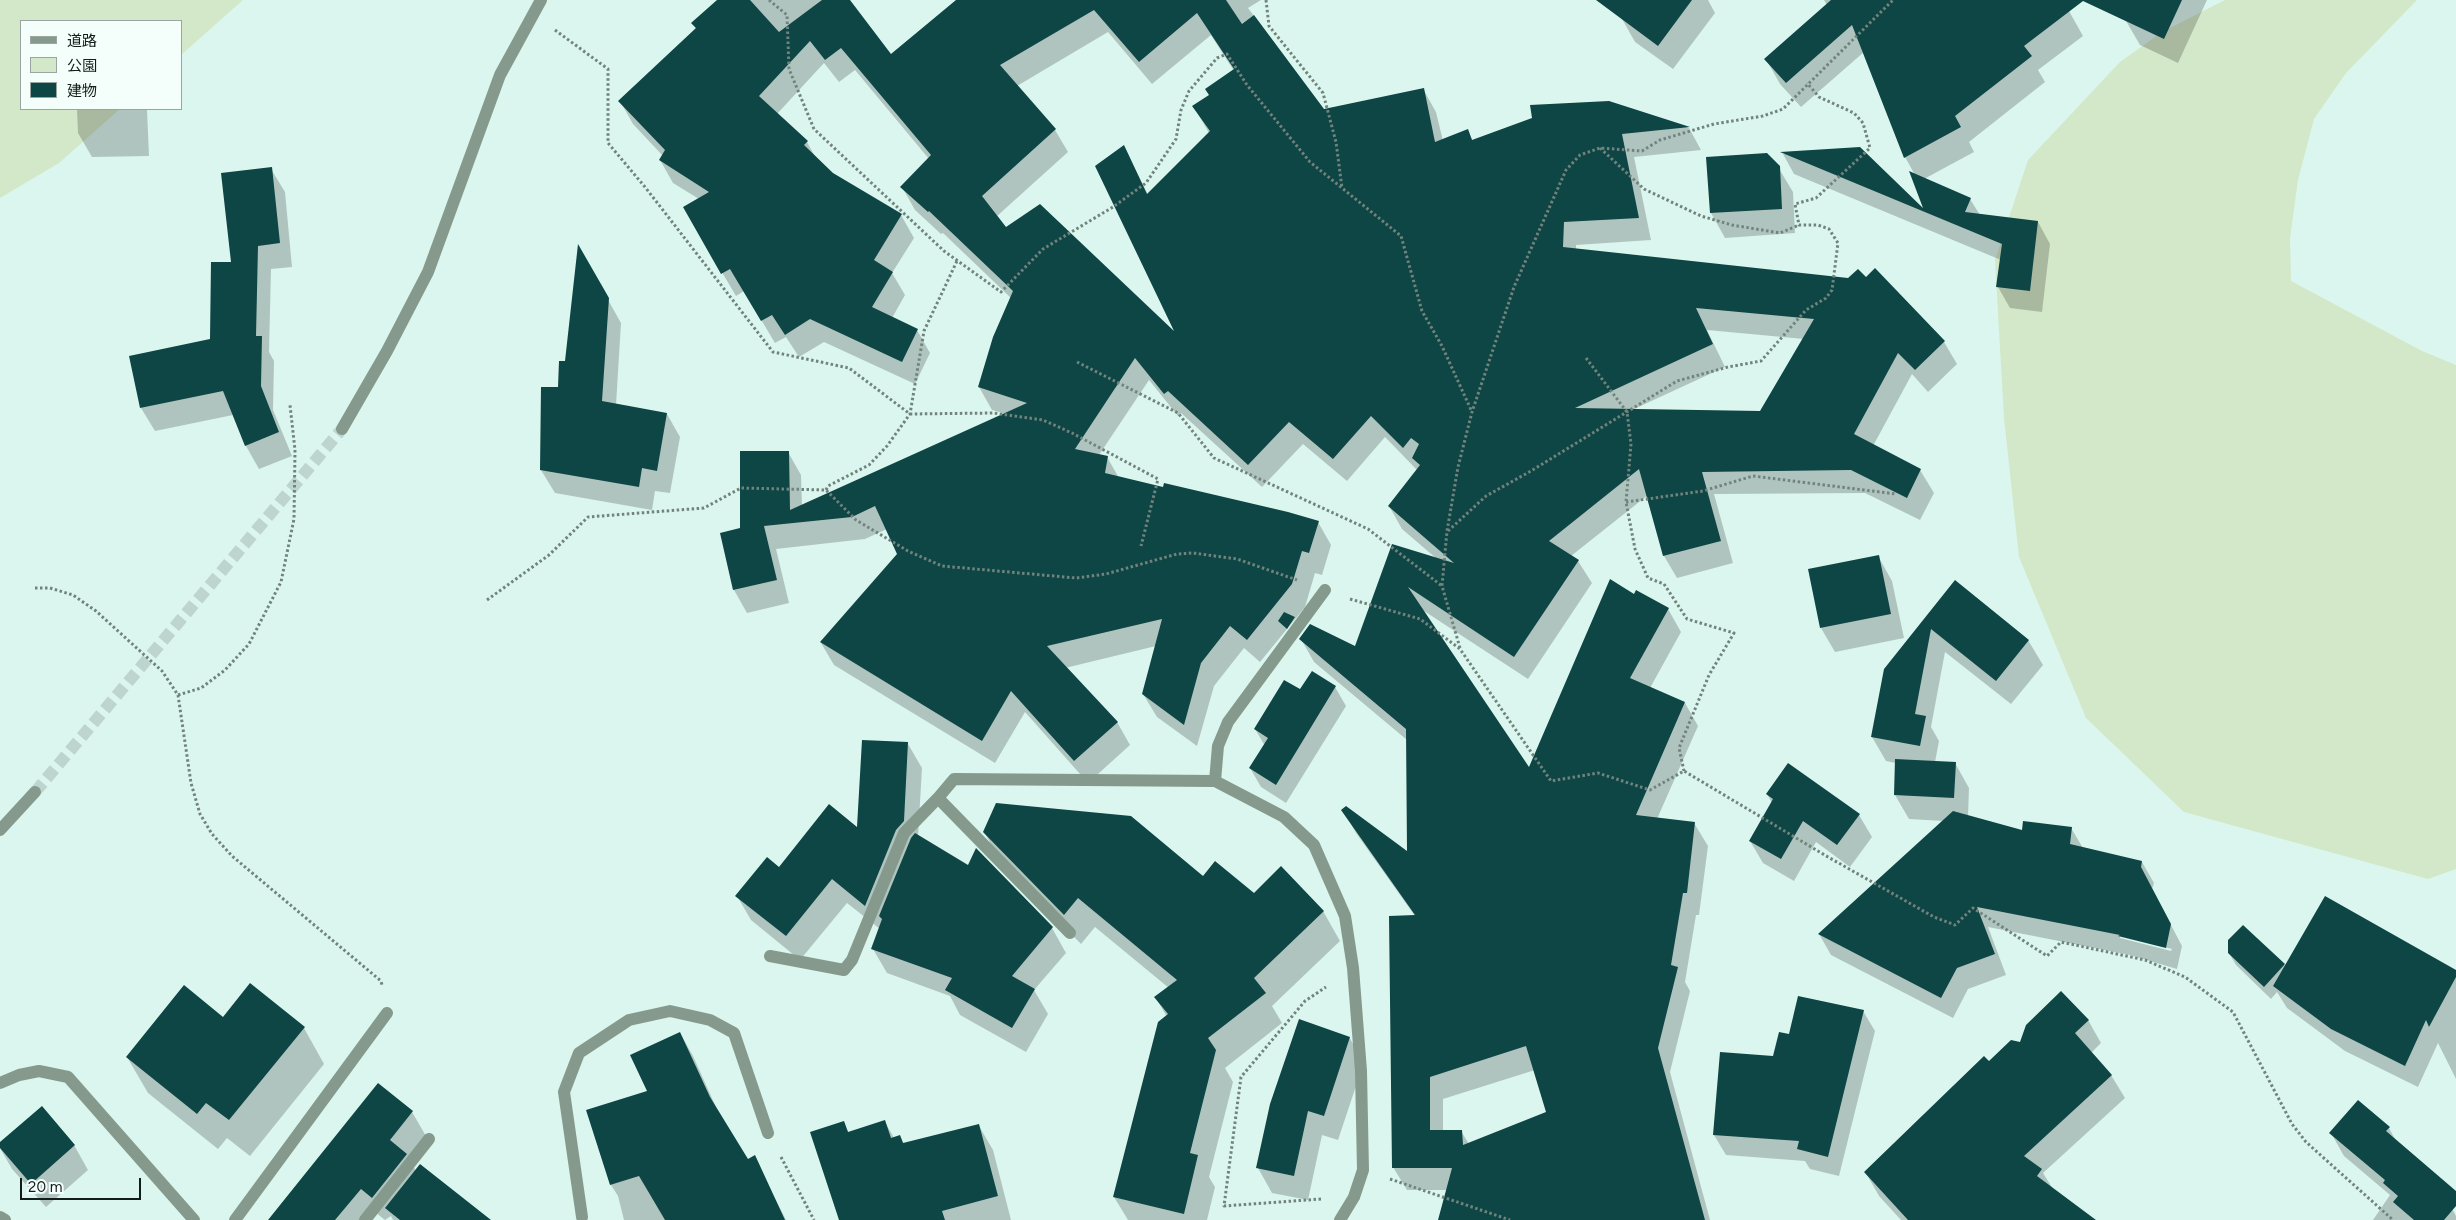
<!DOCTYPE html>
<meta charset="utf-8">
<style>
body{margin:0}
#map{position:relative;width:2456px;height:1220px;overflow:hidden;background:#dbf6ee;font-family:Figtree,"Noto Sans JP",sans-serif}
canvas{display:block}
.legend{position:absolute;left:20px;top:20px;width:162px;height:90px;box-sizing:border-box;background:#f4fffc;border:1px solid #9aa4a1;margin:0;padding:6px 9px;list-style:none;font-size:15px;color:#121c19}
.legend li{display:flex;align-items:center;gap:10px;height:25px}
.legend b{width:25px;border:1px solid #9aa4a1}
.scale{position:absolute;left:20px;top:1178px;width:121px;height:22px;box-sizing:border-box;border:2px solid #121c19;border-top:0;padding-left:6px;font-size:15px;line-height:18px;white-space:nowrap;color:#121c19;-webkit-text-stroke:4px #f4fffc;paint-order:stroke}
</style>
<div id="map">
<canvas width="2456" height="1220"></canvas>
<ul class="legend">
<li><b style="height:6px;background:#859a8c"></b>道路</li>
<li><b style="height:14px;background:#d2e8c8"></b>公園</li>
<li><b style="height:14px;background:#0e4545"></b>建物</li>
</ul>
<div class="scale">20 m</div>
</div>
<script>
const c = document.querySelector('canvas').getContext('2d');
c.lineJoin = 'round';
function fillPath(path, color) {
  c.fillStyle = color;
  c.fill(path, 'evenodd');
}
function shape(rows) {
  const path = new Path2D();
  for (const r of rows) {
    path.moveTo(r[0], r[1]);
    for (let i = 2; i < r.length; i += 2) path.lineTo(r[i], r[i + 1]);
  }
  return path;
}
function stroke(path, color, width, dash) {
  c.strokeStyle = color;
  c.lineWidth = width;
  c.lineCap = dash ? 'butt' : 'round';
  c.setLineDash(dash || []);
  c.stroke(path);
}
fillPath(shape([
 [0,0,243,0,181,55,181,21,21,21,21,109,120,109,59,163,0,198],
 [2225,0,2417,0,2346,73,2314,119,2298,180,2290,238,2291,281,2422,351,2456,365,2456,869,2428,879,2184,812,2086,718,2019,557,2004,418,1995,260,2028,160,2120,62,2162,32]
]), '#d2e8c8');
fillPath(shape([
 [719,0,848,0,890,55,957,0,1261,0,1248,8,1324,110,1423,89,1436,112,1443,141,1467,131,1473,141,1609,102,1689,128,1701,150,1634,157,1651,240,1576,245,1576,250,1944,342,1957,364,1928,392,1912,374,1873,446,1920,470,1934,493,1920,520,1865,493,1714,494,1733,563,1677,578,1664,556,1648,495,1571,556,1578,561,1592,583,1528,679,1421,609,1530,770,1634,596,1668,609,1681,632,1650,688,1685,703,1698,726,1657,819,1694,823,1708,846,1699,915,1696,915,1685,982,1690,991,1670,1072,1710,1220,1439,1220,1447,1190,1407,1190,1393,1167,1415,916,1356,833,1343,810,1408,853,1407,740,1314,662,1301,639,1356,648,1393,545,1437,559,1402,529,1389,506,1417,470,1385,437,1347,481,1303,444,1262,487,1181,413,1178,416,1149,380,1099,455,1107,457,1119,478,1318,522,1331,545,1322,575,1315,573,1305,607,1260,662,1244,648,1214,686,1197,746,1157,717,1143,694,1156,646,1065,668,1117,722,1130,745,1088,783,1025,712,995,763,834,665,821,643,899,555,887,529,865,539,776,549,789,603,747,613,734,590,721,534,741,529,788,452,801,475,802,506,1006,414,992,410,979,387,1012,299,943,233,941,234,915,210,902,187,929,159,855,70,839,82,824,63,777,114,807,142,817,160,832,174,901,215,914,238,892,273,905,295,892,318,917,330,930,353,915,384,824,342,799,357,786,337,775,343,744,291,736,296,684,208,699,199,673,183,660,160,663,156,633,124,620,101,696,29,693,23],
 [1108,32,1152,84,1211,35,1234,71,1210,96,1194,107,1209,133,1148,195,1124,147,1178,336,1006,229,996,217,1068,152,1055,130,1017,86],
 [1707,330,1804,339,1761,412,1632,410,1725,367],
 [1535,1070,1548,1113,1469,1144,1461,1131,1443,1131,1443,1099],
 [1634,0,1708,0,1715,13,1673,69,1635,42,1621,17],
 [1824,0,2060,0,2069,11,2083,36,2038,70,2045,82,1969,142,1974,152,1924,179,1970,199,1980,215,2038,222,2050,244,2042,312,2010,308,1998,287,2001,260,1794,174,1783,154,1860,149,1926,212,1915,175,1905,157,1864,52,1801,107,1780,84,1766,59,1827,5],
 [2136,0,2207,0,2178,63,2140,45,2126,21],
 [77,109,147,109,149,156,92,157,78,133],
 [1707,158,1778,167,1793,192,1795,233,1725,238,1711,213],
 [271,169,285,192,292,267,271,269,269,352,274,361,273,410,292,456,259,469,246,446,233,415,155,431,141,408,211,340,232,263],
 [579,248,621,323,616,405,667,414,680,437,670,493,655,491,652,510,555,493,541,470,566,362],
 [1878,556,1892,581,1904,638,1835,652,1821,628],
 [1955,582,2028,640,2043,665,2011,704,1945,652,1931,727,1939,741,1935,762,1955,763,1969,788,1968,817,2023,831,2071,828,2083,848,2142,862,2154,883,2152,889,2182,946,2177,969,2130,955,1988,927,2006,975,1968,989,1953,1018,1831,955,1819,934,1944,821,1909,819,1895,795,1896,763,1886,761,1872,737],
 [2120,935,2172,949,2171,951,2120,938],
 [1335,687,1346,706,1286,803,1261,787,1250,768,1265,746,1255,729,1300,691],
 [908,744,922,768,918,837,969,867,1052,928,1066,953,1034,990,1048,1014,1026,1052,960,1015,950,996,887,973,873,949,880,929,847,903,800,960,751,920,737,896,779,868,859,829],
 [1767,794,1859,815,1872,837,1850,867,1816,842,1794,881,1763,863,1750,841,1772,803],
 [984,832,1203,877,1254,894,1323,911,1340,941,1272,1006,1282,1023,1225,1068,1233,1082,1209,1177,1215,1187,1207,1220,1128,1220,1114,1197,1167,1017,1156,998,1169,988,1095,927,1081,944,1002,863],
 [2243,926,2285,966,2456,971,2456,1079,2438,1043,2418,1087,2345,1051,2287,1008,2277,992,2271,999,2236,965,2229,953],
 [1863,1011,1875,1031,1839,1176,1810,1169,1805,1161,1726,1155,1714,1135,1790,1036],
 [224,1019,304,1028,324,1064,250,1156,227,1138,218,1149,148,1093,127,1057],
 [2088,1020,2101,1043,2091,1053,2111,1075,2125,1098,2043,1173,2053,1189,2094,1220,1901,1220,1879,1196,1866,1173,1989,1063,2021,1043],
 [680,1033,693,1056,720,1116,747,1160,754,1157,786,1220,624,1220,618,1196,611,1185,587,1111,648,1092],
 [1349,1037,1364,1062,1338,1140,1322,1135,1308,1200,1272,1193,1258,1168],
 [412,1112,426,1136,408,1158,416,1171,489,1220,393,1220,391,1216,385,1220,375,1212,369,1220,269,1220],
 [885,1122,894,1138,900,1136,904,1144,979,1126,993,1150,1011,1220,840,1220,843,1123,849,1133],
 [2389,1128,2396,1141,2445,1195,2456,1216,2456,1220,2373,1220,2390,1195,2344,1156,2331,1133],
 [0,1143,74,1145,88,1170,46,1207,12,1169,0,1148]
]), '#0003');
fillPath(shape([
 [717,0,750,0,779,32,822,0,850,0,891,54,956,0,1226,0,1242,24,1254,15,1324,109,1424,88,1435,142,1468,129,1472,140,1532,118,1530,105,1609,101,1690,127,1622,134,1639,218,1564,222,1563,247,1848,278,1858,269,1866,277,1875,268,1945,341,1915,370,1898,353,1854,434,1921,469,1907,498,1851,470,1702,472,1721,541,1663,556,1639,469,1549,541,1579,560,1514,657,1408,587,1529,767,1610,579,1634,594,1636,590,1669,608,1630,678,1685,702,1636,815,1695,822,1687,893,1683,893,1671,965,1678,967,1658,1048,1705,1220,1438,1220,1452,1168,1392,1168,1389,916,1415,915,1341,810,1346,806,1407,851,1406,729,1299,639,1310,624,1355,646,1392,544,1454,563,1388,506,1420,465,1412,458,1419,444,1411,438,1403,448,1371,416,1333,459,1289,422,1248,465,1168,391,1164,394,1135,358,1075,449,1108,456,1105,473,1163,487,1164,483,1288,512,1319,521,1309,553,1302,551,1292,584,1247,640,1230,626,1201,663,1184,725,1142,694,1162,619,1047,646,1118,722,1074,761,1011,691,982,741,820,642,897,554,875,506,852,517,764,526,777,580,733,590,720,533,740,528,740,451,789,451,790,510,1027,403,978,387,993,337,1013,291,929,211,928,212,900,187,931,155,841,48,825,60,810,41,759,96,808,141,804,145,833,173,902,214,874,260,893,272,872,307,918,329,902,362,810,319,785,335,772,315,761,321,730,269,721,274,683,207,709,192,659,160,665,150,618,101,696,28,691,23],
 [1094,10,1139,62,1197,13,1234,69,1205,89,1209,95,1192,106,1210,131,1147,194,1124,145,1095,166,1174,331,1040,204,1006,227,982,196,1056,129,1000,65],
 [1696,308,1814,319,1760,411,1575,408,1713,344],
 [1526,1046,1546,1112,1463,1145,1462,1130,1430,1130,1430,1077],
 [1596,0,1692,0,1658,46],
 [1831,0,2182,0,2164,39,2083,1,2024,46,2032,56,1955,116,1961,127,1904,158,1852,25,1786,83,1764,59],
 [1860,147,1923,208,1909,171,1971,198,1965,212,2038,221,2030,291,1996,287,2002,244,1780,152],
 [1767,153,1780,166,1782,209,1710,213,1706,157],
 [272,167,280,243,258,246,256,336,262,336,261,386,279,432,245,446,223,391,140,408,129,356,210,339,211,262,231,262,221,173],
 [578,244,609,298,602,401,667,413,657,471,642,468,639,487,540,470,541,387,558,387,559,361,565,361],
 [1879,555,1891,614,1820,628,1808,569],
 [1955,580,2029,640,1996,681,1931,629,1915,714,1926,716,1920,746,1871,737,1884,669],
 [1284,612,1295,617,1287,629,1278,621],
 [1312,671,1336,686,1276,785,1249,768,1268,738,1254,729,1284,680,1300,689],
 [862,740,908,742,904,821,896,830,865,906,832,879,786,936,735,896,767,857,779,867,829,804,857,827],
 [1895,759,1956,762,1954,798,1894,795],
 [1788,763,1860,814,1837,845,1803,821,1781,859,1749,841,1773,799,1766,794],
 [996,803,1131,816,1203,876,1215,861,1254,893,1281,866,1324,911,1254,978,1266,993,1208,1038,1216,1050,1190,1153,1198,1155,1184,1214,1113,1197,1158,1022,1168,1014,1154,997,1177,980,1078,898,1064,915,983,832],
 [1953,811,2022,830,2023,821,2072,827,2070,844,2142,861,2141,867,2171,924,2166,948,2118,936,2120,935,1977,907,1995,954,1957,968,1941,998,1818,934],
 [915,833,968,865,976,848,1053,927,1012,976,1035,989,1012,1028,945,990,952,978,871,949,882,919,879,916,911,838],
 [2325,896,2456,970,2456,977,2429,1027,2426,1020,2405,1066,2331,1029,2273,986],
 [2243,925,2285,964,2264,987,2228,953,2228,940],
 [250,983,305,1027,229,1120,206,1103,197,1114,126,1057,184,985,223,1017],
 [2061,991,2089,1020,2075,1033,2112,1075,2024,1156,2042,1169,2037,1176,2096,1220,1908,1220,1864,1172,1984,1056,1989,1061,2011,1040,2020,1042,2026,1025],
 [1798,996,1864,1010,1828,1157,1797,1149,1799,1141,1713,1135,1720,1052,1773,1056,1779,1032,1789,1034],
 [1299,1019,1350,1037,1324,1116,1308,1111,1294,1176,1256,1168,1270,1104],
 [680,1032,710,1097,748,1159,755,1155,785,1220,665,1220,639,1176,610,1185,586,1110,647,1091,630,1055],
 [378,1083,413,1111,390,1140,407,1154,372,1198,361,1189,335,1220,268,1220],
 [2358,1100,2390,1127,2386,1131,2456,1191,2456,1206,2444,1220,2414,1220,2393,1202,2398,1196,2383,1183,2385,1180,2329,1133],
 [42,1106,75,1145,31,1184,0,1148,0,1142],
 [885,1120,891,1138,900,1135,903,1143,979,1124,998,1196,942,1211,945,1220,839,1220,810,1132,844,1121,848,1132],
 [420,1164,491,1220,400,1220,385,1208]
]), '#0e4545');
stroke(shape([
 [35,792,342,429]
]), '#bdd5ce', 12, [12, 6]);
stroke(shape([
 [769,0,787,15,789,69,814,129,944,251,1001,292,1043,249,1113,207,1146,183,1176,139,1181,110,1189,91,1217,58,1227,54,1247,85,1310,162,1401,236,1422,311,1442,346,1472,412],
 [1266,0,1269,26,1323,93,1336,142,1342,188],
 [555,30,608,69,608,143,645,187,773,352,849,368,910,414,993,413,1043,420,1072,433,1158,479,1141,546],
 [1600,148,1644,189,1701,216,1732,225,1780,233,1799,225],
 [1586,358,1627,412,1631,444,1626,502,1635,549,1648,578,1664,584,1687,619,1734,633,1709,675,1679,748,1684,771],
 [1077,362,1178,413,1214,458,1368,529,1442,586],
 [826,490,828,486,869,465,887,446,910,414,924,331,957,261],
 [1626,502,1703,491,1753,476,1896,494],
 [1448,531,1486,496,1531,471,1677,381,1728,367,1761,361,1806,310,1826,298,1832,290,1838,243,1829,229,1818,225,1799,225,1795,204,1816,198,1870,148,1863,123,1854,113,1819,97,1807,83],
 [35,588,50,588,73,595,96,611,162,671,178,695,191,783,200,814,212,834,232,856,381,981,382,985],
 [1350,599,1420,619,1460,649,1551,781,1598,773,1650,790,1684,771,1828,857,1934,917,1955,925,1973,908,2047,956,2061,942,2145,960,2185,977,2233,1012,2292,1124,2306,1142,2393,1220],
 [487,600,549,555,588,517,704,508,741,488,826,490,856,520,908,551,942,566,1076,578,1106,574,1177,554,1193,553,1237,559,1297,580],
 [1460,648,1442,586,1447,531,1458,467,1472,412,1514,287,1566,170,1580,155,1600,148,1642,151,1660,140,1714,124,1763,116,1783,109,1893,0],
 [178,695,201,688,225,670,249,644,281,582,294,519,295,450,290,405],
 [781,1157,814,1220],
 [1390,1179,1510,1220],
 [1321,1199,1224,1206,1241,1077,1305,1001,1326,987]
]), '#71837d', 3, [2.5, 2.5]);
stroke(shape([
 [1325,590,1228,722,1218,746,1215,781,1284,817,1314,845,1345,916,1353,968,1361,1071,1363,1170,1354,1197,1340,1220],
 [1070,933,938,798,954,779,1215,781],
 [770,956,844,970,852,960,904,833,938,798],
 [0,1083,19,1075,39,1071,68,1077,194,1220],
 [0,1217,5,1220],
 [582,1217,564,1092,579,1053,629,1020,670,1011,710,1020,734,1033,768,1133],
 [235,1220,387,1013],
 [365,1220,429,1139]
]), '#859a8c', 12);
stroke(shape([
 [342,429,387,351,428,272,500,75,541,0],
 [0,830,35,792]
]), '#859a8c', 12);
</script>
